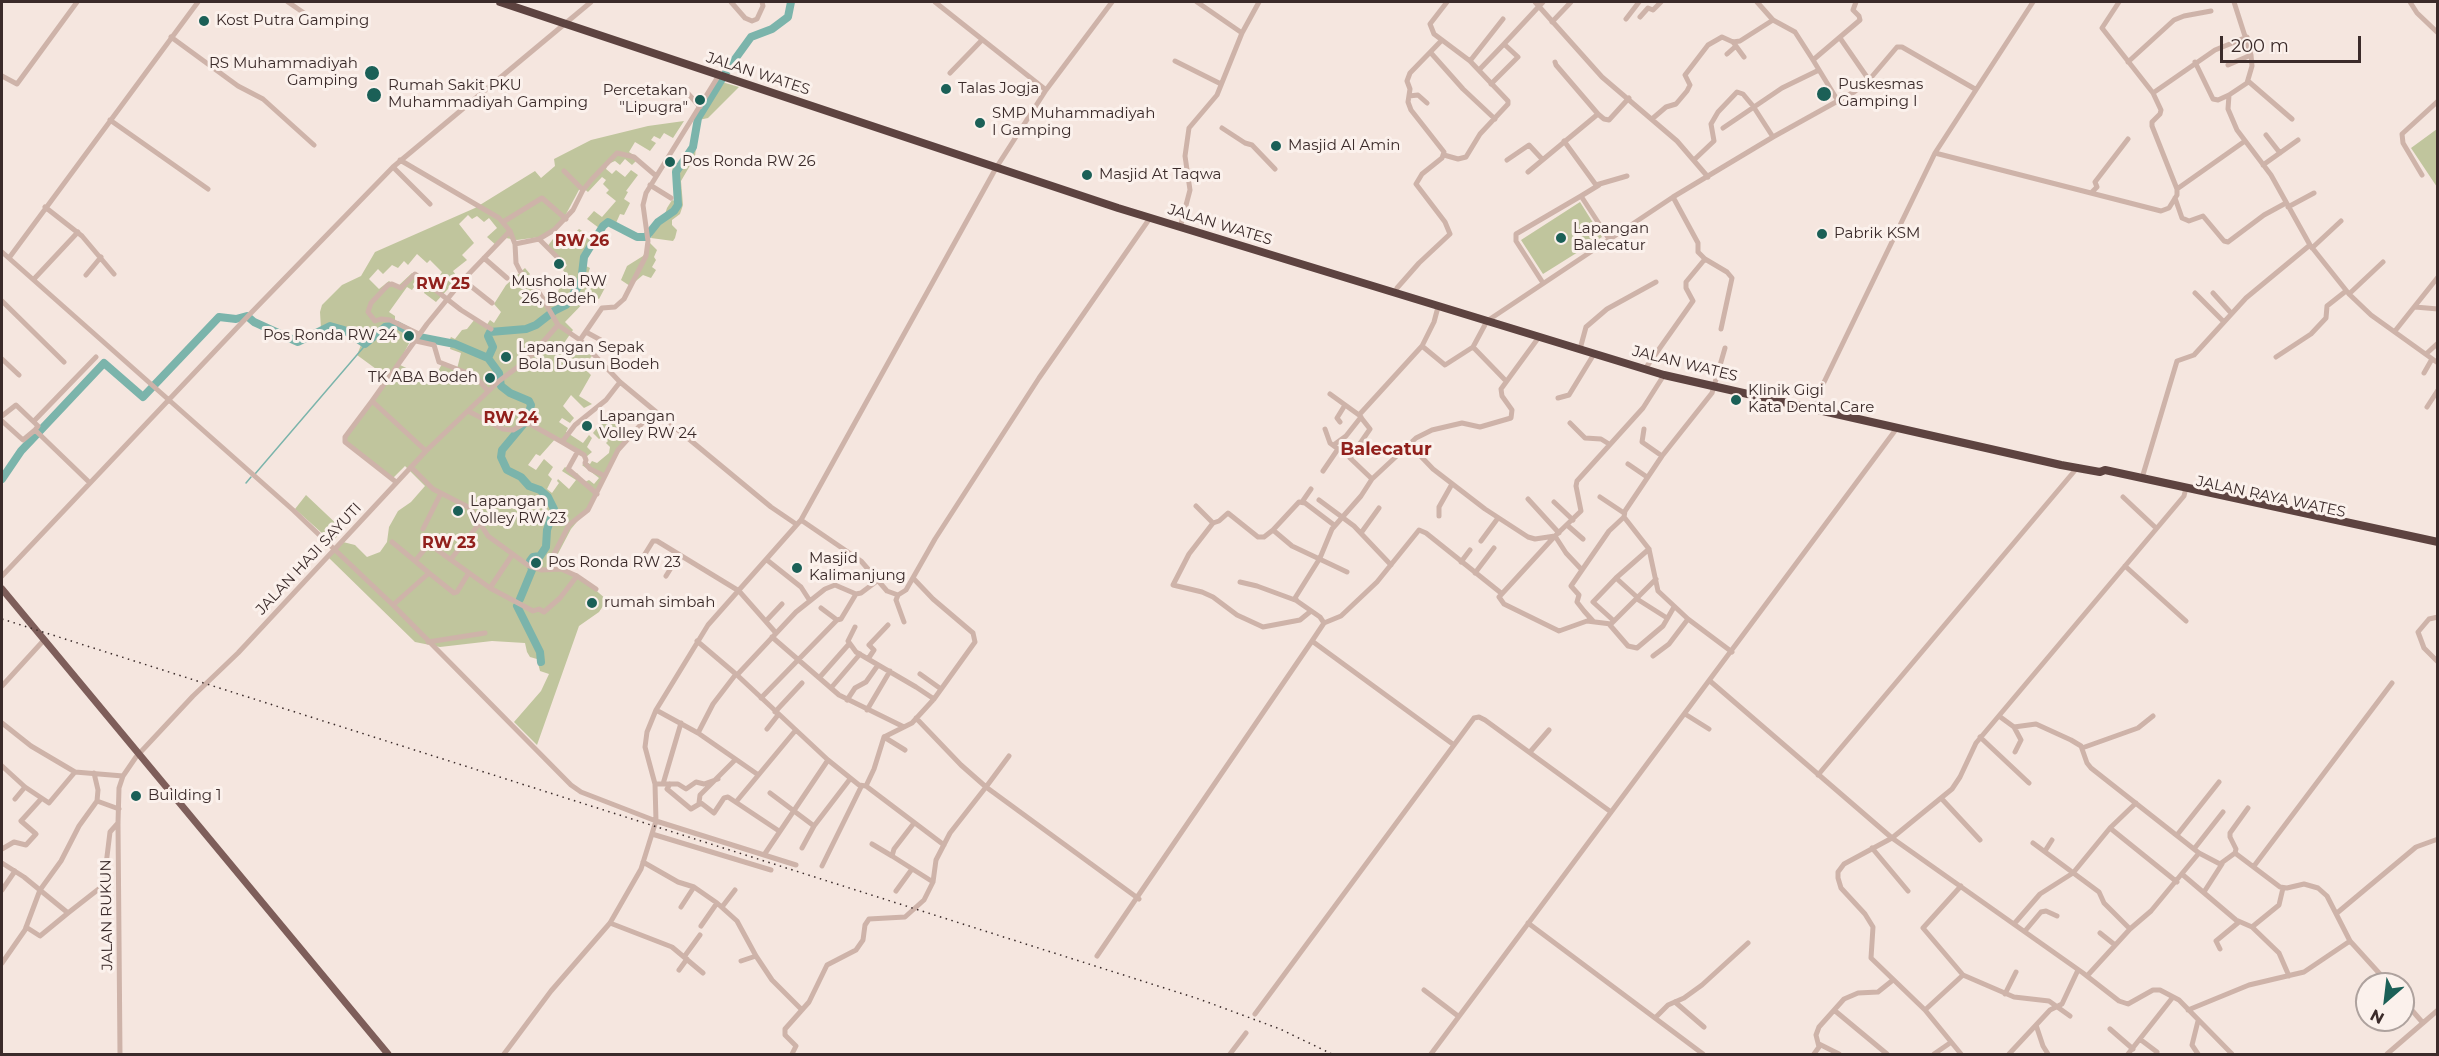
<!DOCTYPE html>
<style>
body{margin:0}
#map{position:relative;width:2439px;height:1056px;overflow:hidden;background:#f5e6df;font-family:Montserrat,sans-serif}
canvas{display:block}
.frame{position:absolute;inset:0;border:3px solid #3b2b2a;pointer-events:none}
.north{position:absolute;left:2355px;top:972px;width:60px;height:60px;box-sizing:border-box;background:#fbf1ec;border:2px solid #aea29e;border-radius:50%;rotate:208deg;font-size:16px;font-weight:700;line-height:24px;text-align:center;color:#3b2b2a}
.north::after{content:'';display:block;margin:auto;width:21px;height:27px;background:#1b6057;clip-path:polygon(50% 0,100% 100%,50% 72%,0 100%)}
.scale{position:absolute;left:2220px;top:36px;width:141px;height:27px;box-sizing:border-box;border:3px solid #3b2b2a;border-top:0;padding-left:8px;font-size:18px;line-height:21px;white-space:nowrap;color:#3b2b2a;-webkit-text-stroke:4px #fbf1ec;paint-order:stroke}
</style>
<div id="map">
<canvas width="2439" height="1056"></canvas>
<div class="frame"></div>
<div class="north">N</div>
<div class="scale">200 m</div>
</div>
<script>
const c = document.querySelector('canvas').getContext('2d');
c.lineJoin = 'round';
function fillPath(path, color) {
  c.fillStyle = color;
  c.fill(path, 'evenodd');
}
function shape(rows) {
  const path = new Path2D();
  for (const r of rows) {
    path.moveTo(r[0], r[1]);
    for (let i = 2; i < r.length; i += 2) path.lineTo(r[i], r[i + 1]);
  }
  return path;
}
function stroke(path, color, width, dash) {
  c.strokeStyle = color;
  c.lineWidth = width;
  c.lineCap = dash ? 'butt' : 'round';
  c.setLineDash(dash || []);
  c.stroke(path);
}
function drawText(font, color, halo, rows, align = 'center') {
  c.font = font + ' Montserrat,sans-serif';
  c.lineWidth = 6;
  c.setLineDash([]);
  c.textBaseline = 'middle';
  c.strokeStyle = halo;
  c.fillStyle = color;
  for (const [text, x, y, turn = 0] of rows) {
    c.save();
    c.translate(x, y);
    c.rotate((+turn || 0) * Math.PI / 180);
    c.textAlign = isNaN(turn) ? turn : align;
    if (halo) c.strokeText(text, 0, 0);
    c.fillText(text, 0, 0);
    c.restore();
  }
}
fillPath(shape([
 [722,82,739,87,708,118,699,120],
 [684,121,673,138,664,133,660,139,654,136,651,140,656,143,650,151,635,142,629,152,635,156,636,161,632,165,625,159,620,165,615,161,608,164,606,169,612,174,616,170,625,177,631,170,638,175,626,191,628,192,624,199,630,203,624,215,620,214,616,223,606,220,599,228,587,219,594,211,602,217,616,201,606,193,609,190,603,184,606,180,602,177,588,192,581,186,564,218,554,229,540,237,517,240,506,238,497,246,487,237,497,228,489,218,484,222,477,216,472,219,468,215,459,224,474,243,462,255,467,260,453,271,458,278,436,302,424,293,426,287,423,284,426,281,432,287,442,272,430,260,427,263,417,254,408,265,404,261,398,268,392,265,383,274,378,269,369,279,379,289,389,281,397,287,412,273,418,278,413,284,414,287,412,290,407,287,389,312,395,316,395,326,413,336,398,364,423,376,421,380,427,383,432,382,442,364,457,369,461,353,450,349,451,344,448,343,451,337,455,339,462,330,467,329,475,319,486,326,490,320,494,323,501,312,494,304,506,285,525,268,530,274,525,280,545,297,551,293,553,295,559,290,558,288,569,278,563,270,567,265,547,247,553,239,562,245,579,229,593,238,595,235,603,239,600,245,595,243,584,265,590,268,587,277,607,284,599,299,592,294,565,322,573,330,562,346,574,355,581,346,592,356,587,362,589,366,586,370,591,375,579,396,592,404,584,408,571,395,563,406,574,418,570,423,562,418,559,422,568,428,566,432,583,443,589,435,592,438,587,447,592,452,586,457,557,437,540,456,536,454,528,465,536,470,544,459,553,467,548,475,552,479,547,489,552,493,559,483,557,481,558,479,569,489,576,480,562,471,565,467,575,474,577,473,585,482,589,480,594,484,599,478,582,465,586,462,590,464,592,461,597,463,609,453,610,447,606,443,608,441,604,436,599,439,593,433,600,424,607,417,629,435,586,511,571,529,551,567,558,568,591,586,607,600,599,612,579,626,537,745,514,722,541,691,549,674,540,671,537,659,530,657,527,652,525,643,492,641,440,647,415,642,329,558,343,542,355,545,367,557,380,552,387,542,389,527,398,511,411,502,425,486,405,466,393,478,344,439,387,377,357,355,361,345,344,334,321,329,320,312,322,305,342,285,361,276,375,252,475,208,535,171,541,178,555,166,554,159,591,140,648,126],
 [2437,129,2437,187,2411,148],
 [696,147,695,157,681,181,683,205,680,214,672,220,672,225,677,230,675,238,673,241,651,238,654,228,663,220,667,208,672,200,677,202,672,167,675,162,679,164,686,152],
 [1580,202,1602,237,1543,274,1521,240],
 [650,243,657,250,654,257,656,260,652,267,656,270,651,278,643,275,630,286,621,280,627,266,643,256],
 [306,495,343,530,332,542,295,509]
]), '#c0c59d');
stroke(shape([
 [255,474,368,342],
 [246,483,251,477]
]), '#7bb4ab', 1.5);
stroke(shape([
 [2,479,21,451,104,363,143,397,219,317,236,319,247,316,254,322,298,342,330,326,344,330,365,344,385,327,397,325,419,337,455,344,488,358],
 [520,599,532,570,530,561,533,557,540,556,546,547,547,530,554,509,548,497,540,490,529,486,521,477,507,470,501,457,502,450,527,420,531,405,529,401,510,393,501,386,499,373,488,358,493,347,488,336,490,332,526,329,536,325,554,311,566,305,581,282,584,257,603,226,608,222,637,237,646,237,658,222,674,211,678,205,676,172,693,147,698,118,730,66,751,37,772,29,788,17,791,2],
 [517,606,540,652,541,662]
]), '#7bb4ab', 8);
stroke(shape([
 [288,2,304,13],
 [731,2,745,18,752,21,757,19,763,6,762,2],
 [935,2,1046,90],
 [1197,2,1242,33],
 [1535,2,1602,77,1677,141,1708,177],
 [1757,2,1773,20,1795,32,1813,60],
 [2234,2,2251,55,2252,66,2247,83,2229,95,2228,109,2237,130,2271,175,2310,245,2349,294,2371,315,2438,363],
 [2410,2,2417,13,2438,33],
 [1640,17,1648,8,1653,10,1661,2],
 [1626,19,1639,2],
 [1552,22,1571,2],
 [171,37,238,86,263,99,314,145],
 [1840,38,1869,80],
 [1442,40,1470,61,1508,101,1508,104,1480,134,1466,157,1458,159,1444,155],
 [1733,42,1744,57],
 [1431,53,1463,89,1495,119],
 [1727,54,1736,46],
 [1175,61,1221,84],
 [1470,61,1503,19],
 [1555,62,1556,65,1598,114],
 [2128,62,2174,20,2184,16,2211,11],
 [2195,62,2213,99,2218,100,2229,95],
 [2228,65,2251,55],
 [1479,70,1504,44],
 [950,73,982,40],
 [2,76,17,84,77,2],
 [2248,81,2292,119],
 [1491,84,1518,57,1504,44,1543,2],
 [684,89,700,107],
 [2153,93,2215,50,2247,37],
 [1409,96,1418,95,1427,103],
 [1838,101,1813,60,1860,20,1859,16,1853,10,1856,2],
 [1652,119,1666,107,1676,104,1687,91,1690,85,1685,75,1708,45,1722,37,1733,42,1740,41,1773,20],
 [110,120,208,189],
 [1222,128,1245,143,1252,145,1275,169],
 [1723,128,1782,88,1819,70],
 [2266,135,2280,153],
 [1564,141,1596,185,1627,176],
 [1935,153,2161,211,2169,208,2177,195,2177,189,2152,126,2152,122,2160,114,2161,110,2153,93,2102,28,2119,2],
 [1695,159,1714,141,1711,124,1718,112,1737,92,1743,94,1753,106,1773,137],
 [400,160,499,218,510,231,515,244,516,263,520,271,540,294,558,325,580,340,620,382,771,507,796,524],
 [1507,160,1529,145,1542,159],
 [2263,165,2298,140],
 [393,167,430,204],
 [564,171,583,190],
 [1528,172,1598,114,1604,119,1609,120,1629,98],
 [2422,175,2403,143,2402,134,2438,101],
 [650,185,671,198],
 [2177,189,2245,141],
 [2092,192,2097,187,2095,182,2128,139],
 [1581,196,1599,185],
 [2175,198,2182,218,2189,221,2203,216,2224,241,2228,242,2264,215,2286,203],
 [45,207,82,236,114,274],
 [2288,207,2314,193],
 [503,222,542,198,566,219],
 [1180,228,1190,190,1185,156,1189,128,1217,95,1242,33,1259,2],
 [539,239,558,258],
 [515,244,539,239,554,230,573,210,583,190,592,179,617,153,634,157,655,175],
 [2312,248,2341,221],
 [2,252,293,510,393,605,571,785,581,792,656,821,796,865],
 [9,258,198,2],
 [484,258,507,278],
 [1705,259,1727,272,1732,278,1721,329],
 [86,275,101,257],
 [34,279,78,232],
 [463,280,492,303],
 [1543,283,1516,241,1516,234,1581,196,1609,239],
 [1396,293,1397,288,1419,263,1450,234,1445,222,1416,184,1422,174,1442,158,1444,152,1411,110,1408,102,1410,89,1407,81,1410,73,1442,40,1434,34,1430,24,1447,2],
 [2195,293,2223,321],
 [2213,293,2231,313],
 [2349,294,2383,262],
 [2,301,64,362],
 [2415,307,2438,309],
 [2395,331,2438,277],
 [586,332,619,350],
 [419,334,390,320,381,319,375,321,368,312,371,303,388,285,392,284,401,288,415,274,461,310,491,329],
 [580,340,602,308,615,307,624,299,646,256,648,241,643,205,646,193,719,75],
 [416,341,434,345,439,362,475,376,488,391],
 [1422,346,1445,365,1473,347],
 [1580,349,1586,327,1607,309,1656,282],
 [2426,354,2438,343],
 [2276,357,2311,334,2326,318,2327,306,2346,291],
 [2,359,19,375],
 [1645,369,1693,301,1686,288,1686,282,1705,259,1698,252,1698,243,1673,197],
 [2424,373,2432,359],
 [1506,381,1473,347,1487,321,1673,197,1773,137,1854,92,1869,80,1897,47,1902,47,1975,89],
 [1330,394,1359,415,1370,429,1350,458,1372,479],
 [1558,398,1569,395,1594,354],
 [372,401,345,437,345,442,396,482],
 [2427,407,2438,390],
 [1811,409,1935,153,2033,2],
 [468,411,503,429,513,430,523,424,530,424,562,442,575,425,606,400,620,382],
 [1359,415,1422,346,1434,322,1438,307],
 [2,416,16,405,38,426,35,430,90,483],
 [2,421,23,440,35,430],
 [34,421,96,357],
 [1340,422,1337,418,1345,405],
 [1570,423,1585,438,1601,439,1609,444],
 [1325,429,1330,443,1334,446],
 [1644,429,1642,442,1662,456],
 [562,442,584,455,586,460,585,463,590,469,605,476],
 [1409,444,1433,469,1485,509,1528,537,1535,539,1555,536,1581,511,1576,486,1577,481,1643,408,1664,375],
 [426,451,372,401,427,324,463,280,510,231],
 [578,451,568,469,597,494],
 [1628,464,1647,477],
 [411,467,433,489,470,508,488,536,529,566,541,570,561,569,577,576,596,589],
 [1323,471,1338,449,1334,446,1335,444,1346,436,1361,417],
 [2142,478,2177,361,2194,355,2246,298,2310,245],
 [1600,497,1624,513],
 [2123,497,2156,528],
 [1528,499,1559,533],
 [1319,500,1354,526,1391,565],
 [1302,502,1311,489],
 [1554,502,1573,520],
 [1196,506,1213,523],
 [1439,516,1439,507,1452,484],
 [1624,517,1649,549,1658,591,1688,619,1732,652],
 [801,520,861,561,887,591,898,595,906,590,935,539,1039,378,1150,218],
 [1567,525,1583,539],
 [423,529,441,493],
 [1273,530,1292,546,1347,572],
 [1361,533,1379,508],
 [1481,541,1498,518],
 [392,542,415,561],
 [451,559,479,524],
 [767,560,801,587,810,601],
 [640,562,653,541,657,541,739,591,776,633],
 [1461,562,1470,550],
 [2125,566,2186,621],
 [554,569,554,554,569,525,588,510,618,450,654,410],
 [1582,570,1609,531,1624,517,1625,511,1662,456,1712,393,1725,348],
 [429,573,454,593,457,592,468,574],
 [1475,573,1494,548],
 [2,576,250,314,393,167,591,2],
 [666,576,679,555],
 [913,578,933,599,973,633,975,642,934,699,912,723,884,737,874,769,866,786,944,845],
 [1240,582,1257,586,1295,600],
 [490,588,533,611,539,609,544,612,560,598,577,576],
 [898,595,896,600,904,622],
 [1638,598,1616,578,1649,549],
 [1637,599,1667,618],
 [393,605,429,573,415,561,429,544,490,588,512,555],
 [821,608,837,620,841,619,856,594],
 [1311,611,1300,620,1263,627,1237,615,1213,597,1202,592,1173,585,1189,554,1213,523,1219,521,1228,513,1258,537,1264,537,1273,530,1299,502,1305,503,1334,525],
 [2438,617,2429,619,2418,632,2424,648,2438,662],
 [766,621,782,604],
 [1593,621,1584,611,1577,602,1579,595,1571,586,1582,570,1566,553,1555,536,1499,597,1504,604,1559,631,1587,621,1611,624,1656,579],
 [1614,621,1593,602,1616,578],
 [1324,623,1320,617,1297,601,1295,598,1320,558,1332,529,1361,496,1372,479,1416,438,1432,430,1462,423,1480,427,1511,418,1512,410,1502,396,1501,389,1539,337],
 [1609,624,1628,646,1637,648,1663,626,1674,607],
 [855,627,848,641,856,652,916,687,934,699],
 [772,637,839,695,904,727],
 [697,641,737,675,796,612,825,589,835,585,856,594,861,593,877,581],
 [428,642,485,633],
 [1653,656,1669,644,1688,619],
 [868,659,874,650,869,645,888,625],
 [920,674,941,689],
 [737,675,828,760,859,785,866,786],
 [819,678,849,644],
 [1710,681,1892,838,2083,973,2119,1001,2128,1004,2153,990,2160,990,2179,1000,2232,1054],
 [2,686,44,640],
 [831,688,860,654],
 [761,698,837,620],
 [847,700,855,688,866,682,878,665],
 [656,710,698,733,757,774],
 [867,710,890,671],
 [775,712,802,683],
 [1685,714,1709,729],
 [1999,716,2014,727,2036,724,2071,740,2081,746,2087,763,2091,768,2199,853,2151,911,2130,929,2087,976],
 [2,723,31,746,75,772,123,776],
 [2014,727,2021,740,2015,752],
 [767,729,778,715],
 [698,733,713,704,736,674],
 [884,737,905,750],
 [1980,737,2029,783],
 [1454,745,1312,641,1324,623,1341,616,1377,582,1419,530,1426,533,1501,593],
 [2082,748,2138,728,2153,716],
 [1530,752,1549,730],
 [1009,756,986,787,1139,899],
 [2,766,25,787,49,803,75,772],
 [1818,775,2077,468],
 [655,784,678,784,686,789,696,782,704,784,718,779],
 [663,784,681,723],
 [670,784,667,789,691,809,701,803,714,813,724,798,728,797,779,831],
 [770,793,814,826],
 [1941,798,1980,840],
 [15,799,25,787],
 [97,801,119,809],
 [736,802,795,731],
 [699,803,700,795,735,760],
 [914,823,894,849,892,856,933,882],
 [2110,828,2177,882],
 [652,834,771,870],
 [2177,835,2219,782],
 [2033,843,2099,892,2104,903,2130,929],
 [872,844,892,856],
 [802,848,814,826,850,779],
 [1872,848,1908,891],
 [2,849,14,842,26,845,36,834,21,821,41,799],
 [2194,849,2223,812],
 [2045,851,2052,840],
 [2199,853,2220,864,2235,853,2280,887,2287,888,2304,884,2318,888,2327,896,2350,941,2389,984],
 [2235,853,2236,849,2230,837,2230,833,2248,808],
 [764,855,828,760],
 [643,862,678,882,694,887,717,903,701,926],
 [2,863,24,877,68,913,100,888,104,881,110,832,118,823],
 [822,866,861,787],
 [2254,866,2392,683],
 [2183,875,2236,920,2252,927,2279,953,2289,976],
 [2,890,15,871],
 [896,891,912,869],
 [2204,892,2222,864],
 [717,903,737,921,756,956],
 [681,907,694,887],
 [722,907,735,890],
 [2337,913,2416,847,2438,839],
 [610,923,672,947,703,973],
 [1528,923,1703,1054],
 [2014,924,2040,894,2073,873,2110,828,2136,803],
 [26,927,40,936,68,913],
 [2252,927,2279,905,2283,888],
 [2025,931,2041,912,2046,911,2057,916],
 [2100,933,2115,945],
 [2220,949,2216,941,2239,922],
 [1097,956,1312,641],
 [684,957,700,935],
 [741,961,756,956,772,980,802,1010],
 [2,963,25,930,40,890,61,861,79,826,97,801,98,790,94,773],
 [679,970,687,959],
 [1963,975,2014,997,2049,1001,2070,1016],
 [1424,990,1458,1016],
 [2005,994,2016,972],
 [2403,1000,2423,1023],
 [1675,1002,1704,1027],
 [1834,1010,1887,1054],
 [1925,1010,1963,975,1923,928,1961,886],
 [2188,1010,2249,985,2304,972,2350,941],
 [1255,1014,1474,718,1479,717,1485,720,1611,812],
 [1655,1018,1668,1005,1684,998,1702,985,1748,943],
 [2198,1021,2192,1045,2198,1054],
 [2036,1025,2043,1046,2048,1054],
 [2110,1029,2133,1049],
 [2141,1040,2157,1052],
 [1819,1044,1839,1054],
 [120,1054,118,823,119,788,123,776,136,757,193,696,238,653,426,451,499,381,527,360,558,325],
 [504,1054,551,991,610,923,641,869,656,821,655,784,645,747,647,732,656,710,708,625,801,520,996,168,1046,90,1112,2],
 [792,1054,796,1046,785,1035,785,1029,809,1002,827,965,856,950,863,940,865,925,869,919,905,917,924,900,933,882,936,860,950,833,986,787,961,765,916,718],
 [1230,1054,1246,1033],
 [1431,1054,1897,428],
 [1814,1054,1819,1047,1816,1035,1819,1027,1844,999,1858,993,1878,992,1893,980],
 [1934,1054,1950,1043],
 [1961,1054,1925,1010,1871,958,1873,927,1865,914,1841,888,1838,878,1838,872,1844,864,1892,838,1952,789,1960,777,1976,743,2184,496,2186,488],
 [2009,1054,2050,1010,2062,1004,2078,970],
 [2128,1054,2173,997],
 [2387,1054,2438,1010]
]), '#ceb3a9', 5);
stroke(shape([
 [2,589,388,1054]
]), '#7e5e5a', 7);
stroke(shape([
 [500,2,1118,208,1664,375,2061,465,2100,472,2105,470,2438,542]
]), '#5d4340', 8);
stroke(shape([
 [2,619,1199,999,1280,1029,1332,1054]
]), '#3b2b2a', 1.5, [1.5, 4.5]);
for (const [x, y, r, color] of [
 [204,21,6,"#1b6057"],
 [372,73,8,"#1b6057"],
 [946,89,6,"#1b6057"],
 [1824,94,8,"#1b6057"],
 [374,95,8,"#1b6057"],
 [700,100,6,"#1b6057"],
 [980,123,6,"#1b6057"],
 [1276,146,6,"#1b6057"],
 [670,162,6,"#1b6057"],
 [1087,175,6,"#1b6057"],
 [1822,234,6,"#1b6057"],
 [1561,238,6,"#1b6057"],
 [559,264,6,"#1b6057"],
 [409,336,6,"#1b6057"],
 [506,357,6,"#1b6057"],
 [490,378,6,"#1b6057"],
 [1736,400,6,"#1b6057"],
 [587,426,6,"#1b6057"],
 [458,511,6,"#1b6057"],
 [536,563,6,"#1b6057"],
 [797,568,6,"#1b6057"],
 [592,603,6,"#1b6057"],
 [136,796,6,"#1b6057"]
]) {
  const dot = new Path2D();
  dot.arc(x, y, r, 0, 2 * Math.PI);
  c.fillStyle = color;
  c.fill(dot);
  stroke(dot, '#fbf1ec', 2);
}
drawText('15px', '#3b2b2a', '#fbf1ec', [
 ["Kost Putra Gamping",216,21],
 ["RS Muhammadiyah",358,64,"right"],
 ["Gamping",358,81,"right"],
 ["Puskesmas",1838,85],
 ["Gamping I",1838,102],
 ["Rumah Sakit PKU",388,86],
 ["Muhammadiyah Gamping",388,103],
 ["Talas Jogja",958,89],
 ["Percetakan",688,91,"right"],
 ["\"Lipugra\"",688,108,"right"],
 ["SMP Muhammadiyah",992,114],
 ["I Gamping",992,131],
 ["Masjid Al Amin",1288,146],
 ["Pos Ronda RW 26",682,162],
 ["Masjid At Taqwa",1099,175],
 ["Lapangan",1573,229],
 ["Balecatur",1573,246],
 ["Pabrik KSM",1834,234],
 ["Mushola RW",559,282,"center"],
 ["26, Bodeh",559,299,"center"],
 ["Pos Ronda RW 24",397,336,"right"],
 ["Lapangan Sepak",518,348],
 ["Bola Dusun Bodeh",518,365],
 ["TK ABA Bodeh",478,378,"right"],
 ["Klinik Gigi",1748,391],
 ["Kata Dental Care",1748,408],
 ["Lapangan",599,417],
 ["Volley RW 24",599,434],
 ["Lapangan",470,502],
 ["Volley RW 23",470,519],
 ["Masjid",809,559],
 ["Kalimanjung",809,576],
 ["Pos Ronda RW 23",548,563],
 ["rumah simbah",604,603],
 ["Building 1",148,796]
], 'left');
drawText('15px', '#3b2b2a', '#fbf1ec', [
 ["JALAN WATES",758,74,18],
 ["JALAN WATES",1220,225,17],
 ["JALAN WATES",1685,364,14],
 ["JALAN RAYA WATES",2271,497,12],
 ["JALAN HAJI SAYUTI",309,559,-47],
 ["JALAN RUKUN",107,915,-91]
]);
drawText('bold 16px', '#91201c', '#fbf1ec', [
 ["RW 26",582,241],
 ["RW 25",443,284],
 ["RW 24",511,418],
 ["RW 23",449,543]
]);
drawText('bold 18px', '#91201c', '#fbf1ec', [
 ["Balecatur",1386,450]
]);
</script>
